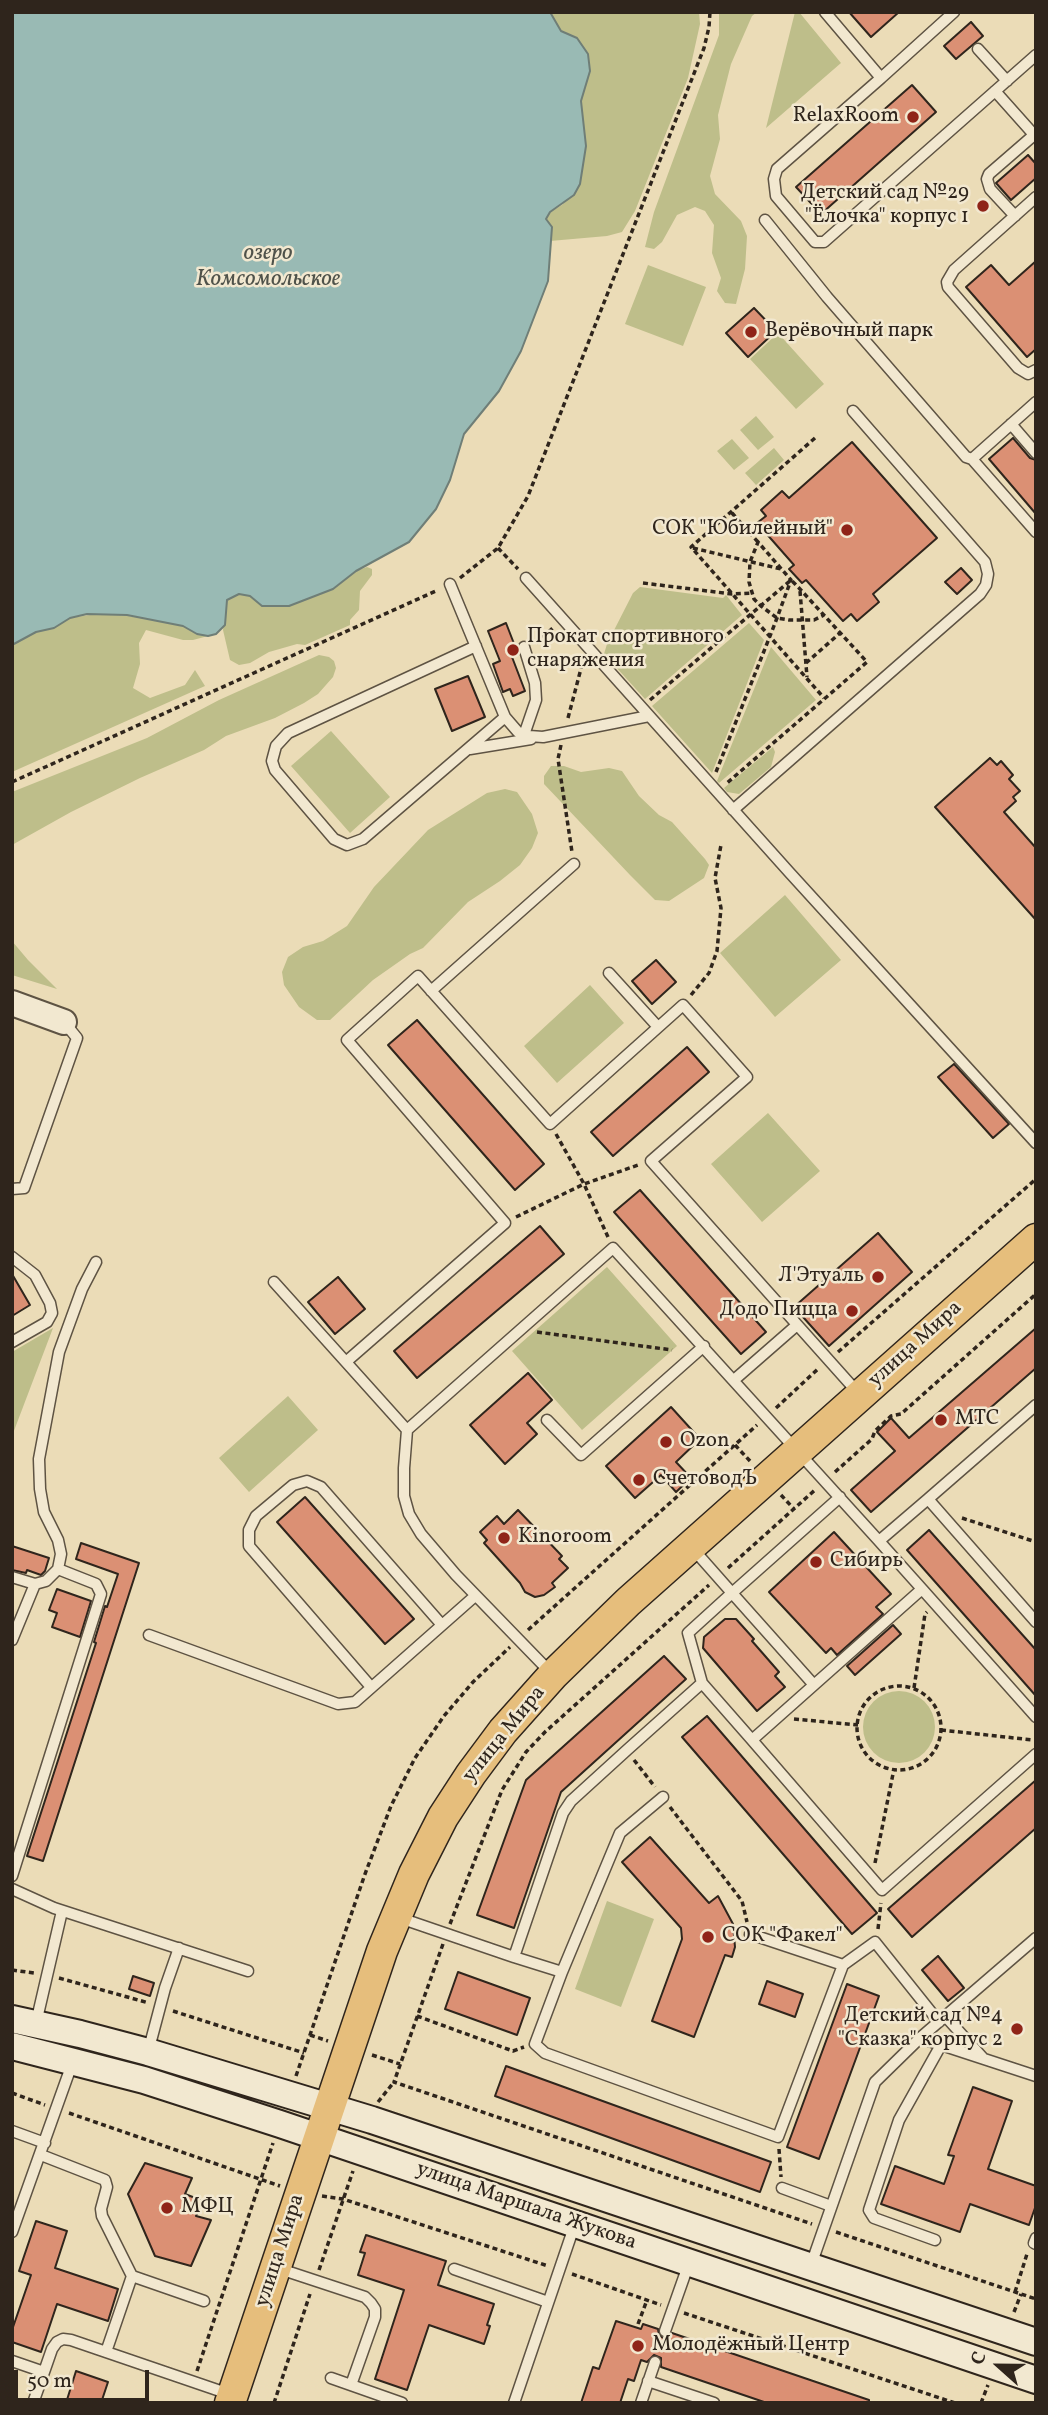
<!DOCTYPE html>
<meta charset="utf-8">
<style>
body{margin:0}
#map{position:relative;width:1048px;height:2415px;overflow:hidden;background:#ebdcb7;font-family:Vollkorn,serif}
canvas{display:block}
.frame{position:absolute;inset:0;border:14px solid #2f251c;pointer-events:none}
.north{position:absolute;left:964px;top:2331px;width:70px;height:70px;-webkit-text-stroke:5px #f2e8d0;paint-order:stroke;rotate:291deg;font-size:19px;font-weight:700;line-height:28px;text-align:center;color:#2f251c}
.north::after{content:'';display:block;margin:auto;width:24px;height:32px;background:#2f251c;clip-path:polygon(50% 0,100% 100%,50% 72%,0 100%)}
.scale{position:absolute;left:14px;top:2370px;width:135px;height:32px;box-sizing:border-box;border:4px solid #2f251c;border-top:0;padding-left:9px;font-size:21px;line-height:24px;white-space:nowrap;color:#2f251c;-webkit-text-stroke:5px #f2e8d0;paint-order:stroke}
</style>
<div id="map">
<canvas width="1048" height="2415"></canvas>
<div class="frame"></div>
<div class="north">С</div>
<div class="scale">50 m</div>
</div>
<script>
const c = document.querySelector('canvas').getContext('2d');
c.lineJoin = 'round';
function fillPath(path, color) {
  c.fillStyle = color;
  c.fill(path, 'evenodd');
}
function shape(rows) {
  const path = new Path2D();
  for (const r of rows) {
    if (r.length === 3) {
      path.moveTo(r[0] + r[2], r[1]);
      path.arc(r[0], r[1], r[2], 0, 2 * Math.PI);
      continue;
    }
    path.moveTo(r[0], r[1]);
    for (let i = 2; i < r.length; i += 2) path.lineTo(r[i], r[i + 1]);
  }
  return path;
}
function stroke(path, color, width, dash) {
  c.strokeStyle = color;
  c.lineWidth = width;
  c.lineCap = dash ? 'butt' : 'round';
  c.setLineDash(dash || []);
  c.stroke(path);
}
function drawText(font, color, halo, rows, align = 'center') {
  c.font = font + ' Vollkorn,serif';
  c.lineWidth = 5;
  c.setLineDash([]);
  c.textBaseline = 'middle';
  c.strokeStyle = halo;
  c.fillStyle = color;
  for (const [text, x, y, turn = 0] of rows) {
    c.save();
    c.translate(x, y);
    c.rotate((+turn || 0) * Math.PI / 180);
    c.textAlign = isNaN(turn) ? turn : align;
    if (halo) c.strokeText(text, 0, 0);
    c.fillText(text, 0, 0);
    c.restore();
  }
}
fillPath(shape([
 [550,12,699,12,700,24,688,78,635,211,622,232,607,236,550,241,552,228,546,219,550,212,562,205,580,184,586,146,581,101,590,71,577,38,561,31],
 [719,12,757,12,752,16,731,64,718,115,720,139,710,176,715,194,741,221,747,236,745,269,736,304,725,303,717,291,721,278,712,253,714,225,705,211,695,207,677,215,662,242,654,249,645,247,654,212,719,35],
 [795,12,799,12,841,63,766,128],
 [648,265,706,287,683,346,625,324],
 [778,333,824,384,796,409,750,359],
 [756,416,774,437,758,450,740,430],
 [732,439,749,458,734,470,717,451],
 [774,448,784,460,756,485,745,473],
 [367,567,372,569,372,575,360,591,359,610,350,620,350,625,305,645,297,644,269,652,250,663,239,665,230,660,223,630,227,600,239,594,250,596,333,589,356,571],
 [640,587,723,598,726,595,742,615,645,699,604,654,607,644,633,593],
 [103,613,154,619,183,626,197,634,208,636,193,640,183,640,146,630,139,643,140,664,133,688,150,698,185,685,195,670,205,686,12,772,12,645,36,632,54,628,70,618],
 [749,623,764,640,712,773,652,706],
 [771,647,816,700,719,783,717,781],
 [319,655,329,657,334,661,336,668,333,677,318,694,304,703,275,718,226,736,204,750,140,778,71,812,12,845,12,792,147,738,219,700],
 [331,731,390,797,350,833,291,766],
 [773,747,775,752,771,767,739,794,727,792,724,788],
 [551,766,564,766,581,772,609,768,622,771,639,796,659,815,672,822,705,859,709,865,704,878,669,901,655,900,630,875,544,784,544,776],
 [505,789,517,792,532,814,538,833,532,848,520,865,500,881,468,902,423,948,410,954,373,980,330,1020,317,1020,299,1007,284,985,282,972,288,957,303,947,323,941,347,926,374,887,428,830,487,793],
 [785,895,841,960,775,1017,720,953],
 [12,941,28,960,57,989,12,975],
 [590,985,624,1023,557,1083,524,1046],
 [768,1113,820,1171,762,1222,711,1164],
 [607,1267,677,1346,582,1430,512,1351],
 [53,1328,12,1436,12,1352],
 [288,1396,318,1430,249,1492,219,1458],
 [899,1727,36],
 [607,1901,654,1919,621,2007,575,1989]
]), '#bebe8a');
const water = shape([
 [12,12,550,12,561,31,577,38,588,54,590,71,581,101,586,146,580,184,574,195,550,212,546,219,552,227,548,281,521,351,499,391,464,434,450,480,436,509,409,542,356,571,333,589,289,606,262,606,250,596,239,594,227,600,225,625,216,634,208,636,197,634,183,626,127,615,87,614,70,618,54,628,36,632,12,645,12,12]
]);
fillPath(water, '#99bab4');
stroke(water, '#6f7e77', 2);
const building = shape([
 [849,12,899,12,871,37,849,12],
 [971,22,983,36,956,59,944,46,971,22],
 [912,85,936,112,821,214,796,187,912,85],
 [1028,155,1036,164,1036,178,1011,200,996,183,1028,155],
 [1036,261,1036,349,1027,357,966,287,991,265,1009,285,1036,261],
 [754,308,776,331,748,357,726,333,754,308],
 [1013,438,1030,458,1036,460,1036,514,989,459,1013,438],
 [852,442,937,538,873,594,879,602,857,621,851,614,843,621,806,580,802,583,789,569,794,565,757,523,766,516,761,510,782,491,789,498,852,442],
 [961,568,972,580,957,594,945,582,961,568],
 [506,623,518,654,512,657,525,691,513,696,510,689,503,692,493,664,500,661,488,631,506,623],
 [468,676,485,717,452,731,435,689,468,676],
 [990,758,997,765,1001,761,1013,775,1009,779,1020,791,1013,797,1016,801,1004,812,1036,848,1036,920,935,807,990,758],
 [656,960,676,982,652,1004,632,981,656,960],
 [417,1020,544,1164,515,1190,388,1045,417,1020],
 [687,1047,709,1072,613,1156,591,1132,687,1047],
 [954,1064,1009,1124,993,1138,938,1077,954,1064],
 [640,1190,766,1332,741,1354,614,1212,640,1190],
 [540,1226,564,1254,417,1378,394,1351,540,1226],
 [878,1233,912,1272,829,1346,794,1307,878,1233],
 [12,1274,30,1305,12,1316,12,1274],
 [338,1277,365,1309,335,1334,308,1302,338,1277],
 [1036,1328,1036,1368,871,1512,851,1490,895,1451,877,1432,891,1418,909,1438,1036,1328],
 [528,1373,552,1400,527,1423,537,1434,505,1464,470,1425,528,1373],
 [671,1407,700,1439,676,1462,691,1478,676,1492,661,1475,635,1498,606,1466,671,1407],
 [305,1497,414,1619,385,1644,277,1522,305,1497],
 [518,1510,562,1556,559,1559,568,1568,552,1583,555,1587,544,1595,535,1597,525,1592,520,1583,484,1543,487,1540,480,1532,497,1516,504,1524,518,1510],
 [929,1530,1036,1650,1036,1696,907,1550,929,1530],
 [834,1532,891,1594,876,1607,883,1614,837,1655,831,1648,826,1653,769,1592,834,1532],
 [81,1543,139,1563,43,1861,27,1856,96,1643,94,1642,105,1606,107,1607,118,1574,76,1559,81,1543],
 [12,1546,49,1558,45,1571,41,1575,27,1570,26,1573,12,1570,12,1546],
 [57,1589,91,1601,80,1637,52,1627,57,1613,49,1610,57,1589],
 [725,1619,736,1619,754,1639,752,1641,779,1672,775,1676,785,1687,757,1711,703,1648,704,1637,725,1619],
 [893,1625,901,1634,855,1675,847,1666,893,1625],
 [664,1656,686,1679,561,1792,514,1928,477,1915,526,1780,664,1656],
 [707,1716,877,1913,852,1934,682,1737,707,1716],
 [1036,1780,1036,1828,912,1937,888,1909,1036,1780],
 [650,1837,709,1903,718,1896,733,1924,735,1947,732,1957,725,1955,694,2037,652,2021,682,1939,681,1928,622,1862,650,1837],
 [938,1956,964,1988,948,2001,922,1970,938,1956],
 [458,1972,530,1998,517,2035,445,2009,458,1972],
 [133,1976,154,1983,150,1996,129,1989,133,1976],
 [767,1981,803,1994,795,2017,759,2004,767,1981],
 [847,1984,879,1996,819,2159,787,2147,847,1984],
 [506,2066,771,2162,760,2192,495,2096,506,2066],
 [973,2087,1012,2101,988,2169,1036,2186,1036,2205,1029,2225,970,2204,960,2232,881,2204,895,2166,944,2184,954,2156,948,2155,973,2087],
 [145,2163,192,2178,185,2194,203,2201,196,2216,211,2220,191,2266,155,2256,128,2194,145,2163],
 [36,2221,67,2231,55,2268,118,2289,108,2321,57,2304,41,2352,12,2342,12,2330,31,2275,19,2271,36,2221],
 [366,2235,446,2261,438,2285,494,2304,487,2325,490,2326,484,2344,429,2325,407,2390,375,2379,404,2290,358,2275,365,2253,360,2252,366,2235],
 [616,2321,641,2329,643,2324,658,2329,659,2335,663,2338,669,2337,672,2333,869,2400,869,2403,767,2403,661,2367,661,2358,654,2355,647,2362,641,2360,634,2381,628,2379,620,2403,581,2403,593,2367,599,2369,616,2321],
 [76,2371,108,2382,101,2403,66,2403,76,2371]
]);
fillPath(building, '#db9074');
stroke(building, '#2f251c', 2);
const service = shape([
 [825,12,881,78,954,12],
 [978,49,1007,81],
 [881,78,777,169,774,179,776,196,815,242,824,242,1036,55],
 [995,91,1036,137],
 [1036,197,954,270,947,282,948,287,1018,368,1028,374,1036,370],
 [1015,216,990,189,987,179,989,174,1034,135],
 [765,220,827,297,966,457,972,459,1036,402],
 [1011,424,1036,453],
 [972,459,1036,532],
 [526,578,789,872,1036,1143],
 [450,584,505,717,518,732,529,736,543,737,649,716],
 [476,646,288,733,276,746,272,761,275,770,334,839,347,845,363,839,505,717],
 [524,735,536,700,535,683,524,647],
 [470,749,531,739],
 [733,810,980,594,986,585,988,574,985,562,853,411],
 [609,973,658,1027],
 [431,991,574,864],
 [12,1189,24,1188,77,1038,64,1022],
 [12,1257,35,1275,50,1303,52,1313,47,1322,12,1342],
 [274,1282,407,1430],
 [347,1361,505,1223,347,1040,418,976,550,1124,683,1005,747,1077,651,1161,859,1394],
 [734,1380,797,1325],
 [547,1420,581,1455,704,1346],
 [928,1499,1036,1405],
 [694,1550,732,1593,688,1633,702,1683],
 [12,1577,35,1584],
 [922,1589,1036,1717],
 [149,1635,338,1704,355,1702,475,1596],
 [12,1640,35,1584,46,1581,58,1569,61,1554,58,1540,44,1512,40,1489,39,1459,59,1352,82,1289,96,1262],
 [551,1673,456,1575,421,1534,409,1514,404,1496,404,1468,407,1430,613,1248,879,1541,928,1499,1036,1622],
 [814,1685,732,1593,840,1497],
 [371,1687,249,1546,249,1530,256,1516,293,1485,307,1481,321,1487,442,1625],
 [752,1740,882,1890,1036,1754],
 [12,1876,101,1594,96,1584,58,1569],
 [12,1889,54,1908,248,1971],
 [400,1918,514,1957,563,1813,571,1801,627,1750,702,1683,752,1740,922,1589,879,1541],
 [750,1934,843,1965],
 [514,1957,562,1972,535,2044,545,2053,778,2137,843,1965,875,1942,939,2022],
 [562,1972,620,1833,663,1797],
 [946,2017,983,2058],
 [36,2023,62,1911],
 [920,2038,1036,2076],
 [148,2052,165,1988,179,1948],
 [12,2131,45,2143],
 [41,2155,105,2180,107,2187,101,2209,102,2216,132,2276,106,2352],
 [782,2188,831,2206],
 [12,2232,72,2064],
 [1036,2238,1034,2243,1036,2244],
 [935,2240,874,2218,869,2210,899,2120,941,2045],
 [811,2265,875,2082,920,2038,1036,1938],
 [277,2268,365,2297,371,2303,375,2309,375,2317,351,2385],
 [454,2269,548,2302],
 [132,2276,204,2301],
 [665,2331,689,2263],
 [12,2361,44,2372,52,2349,57,2342,63,2339,71,2340,229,2394],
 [331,2378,402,2403],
 [648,2381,714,2403],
 [33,2403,44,2372],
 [514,2403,575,2224],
 [641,2403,655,2362]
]);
const tertiary = shape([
 [12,1003,64,1022]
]);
const secondary = shape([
 [12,2019,80,2034,148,2052,372,2120,1036,2342],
 [12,2046,144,2080,280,2124,1036,2380]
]);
const primary = shape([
 [230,2403,382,1951,414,1874,443,1817,471,1774,503,1731,553,1675,628,1602,1036,1239]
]);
stroke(service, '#5e5343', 13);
stroke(tertiary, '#5e5343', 28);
stroke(secondary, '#2f251c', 30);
stroke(primary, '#2f251c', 33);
stroke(shape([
 [815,438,691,547,824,698],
 [732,513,758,542],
 [498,548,518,569],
 [693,548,781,569],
 [460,578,498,548,528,496,704,48,709,27,710,12],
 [643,583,732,594,752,593],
 [800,591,807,677],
 [536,643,554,627],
 [806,663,840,633],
 [650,700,791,580,799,588,867,662,727,783],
 [568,718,583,661],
 [561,745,558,759,572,852],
 [716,772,770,636,777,618,791,580,758,542,750,562,749,582,754,599,761,606,777,618,789,620,814,620,824,615],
 [12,782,438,590],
 [691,995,709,973,717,951,721,908,715,878,721,845],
 [556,1134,584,1184,608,1237],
 [516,1217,584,1184,641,1164],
 [537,1332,672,1350],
 [838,1352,1036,1179],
 [776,1408,819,1368],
 [735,1445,750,1461],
 [835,1472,872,1439,875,1431,891,1416,901,1414,1036,1294],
 [781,1495,794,1509],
 [962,1518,1036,1542],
 [728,1568,816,1489],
 [528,1630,757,1425],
 [899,1728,42],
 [914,1688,925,1614,927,1612],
 [794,1719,858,1725],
 [941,1730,1033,1740],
 [634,1760,655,1787],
 [670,1807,742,1901,747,1922],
 [875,1863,894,1769],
 [450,1924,502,1790,526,1752,545,1732,709,1585],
 [878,1929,881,1903],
 [443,1944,394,2082,812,2224],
 [12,1970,34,1973],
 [59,1978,149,2003],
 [173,2011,304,2053],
 [417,2016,513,2051,524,2047],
 [310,2035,328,2041],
 [372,2055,400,2064],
 [296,2076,365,1874,391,1806,415,1758,444,1716,473,1682,510,1647],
 [12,2093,45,2105],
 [378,2102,394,2082],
 [69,2113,280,2186],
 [779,2149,781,2177],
 [322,2196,343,2199,548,2266],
 [836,2232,1036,2299],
 [319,2270,353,2171],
 [572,2274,661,2305],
 [1015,2292,1027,2254],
 [1014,2312,1021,2294],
 [684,2313,955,2403],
 [638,2324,647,2300],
 [197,2371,273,2143],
 [274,2403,310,2294],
 [981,2403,988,2385]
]), '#2f251c', 3.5, [5, 3.5]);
stroke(service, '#f2e8d0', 10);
stroke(tertiary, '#f2e8d0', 24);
stroke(secondary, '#f2e8d0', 26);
stroke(primary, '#e6be7c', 30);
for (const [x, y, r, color] of [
 [913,117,7,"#8f2418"],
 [983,206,7,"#8f2418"],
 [751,332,7,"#8f2418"],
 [847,530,7,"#8f2418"],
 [513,650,7,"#8f2418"],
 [878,1277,7,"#8f2418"],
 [852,1311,7,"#8f2418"],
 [941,1420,7,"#8f2418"],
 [666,1442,7,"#8f2418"],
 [639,1480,7,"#8f2418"],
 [504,1538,7,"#8f2418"],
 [816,1562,7,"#8f2418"],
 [708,1937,7,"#8f2418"],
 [1017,2029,7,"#8f2418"],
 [167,2208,7,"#8f2418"],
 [638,2346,7,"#8f2418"]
]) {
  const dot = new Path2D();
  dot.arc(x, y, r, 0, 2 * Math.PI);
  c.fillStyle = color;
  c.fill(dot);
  stroke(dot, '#f2e8d0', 2.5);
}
drawText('21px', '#2f251c', '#f2e8d0', [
 ["RelaxRoom",899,117,"right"],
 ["Детский сад №29",969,194,"right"],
 ["\"Ёлочка\" корпус 1",969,218,"right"],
 ["Верёвочный парк",765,332],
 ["СОК \"Юбилейный\"",833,530,"right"],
 ["Прокат спортивного",527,638],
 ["снаряжения",527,662],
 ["Л'Этуаль",864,1277,"right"],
 ["Додо Пицца",838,1311,"right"],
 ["МТС",955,1420],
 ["Ozon",680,1442],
 ["СчетоводЪ",653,1480],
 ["Kinoroom",518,1538],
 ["Сибирь",830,1562],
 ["СОК \"Факел\"",722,1937],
 ["Детский сад №4",1003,2017,"right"],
 ["\"Сказка\" корпус 2",1003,2041,"right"],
 ["МФЦ",181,2208],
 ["Молодёжный Центр",652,2346]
], 'left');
drawText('21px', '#2f251c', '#f2e8d0', [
 ["улица Мира",916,1345,-42],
 ["улица Мира",505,1735,-51],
 ["улица Маршала Жукова",526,2207,19],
 ["улица Мира",281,2251,-72]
]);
drawText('italic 23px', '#4f524a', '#f2e8d0', [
 ["озеро",268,255],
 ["Комсомольское",268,281]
]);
</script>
